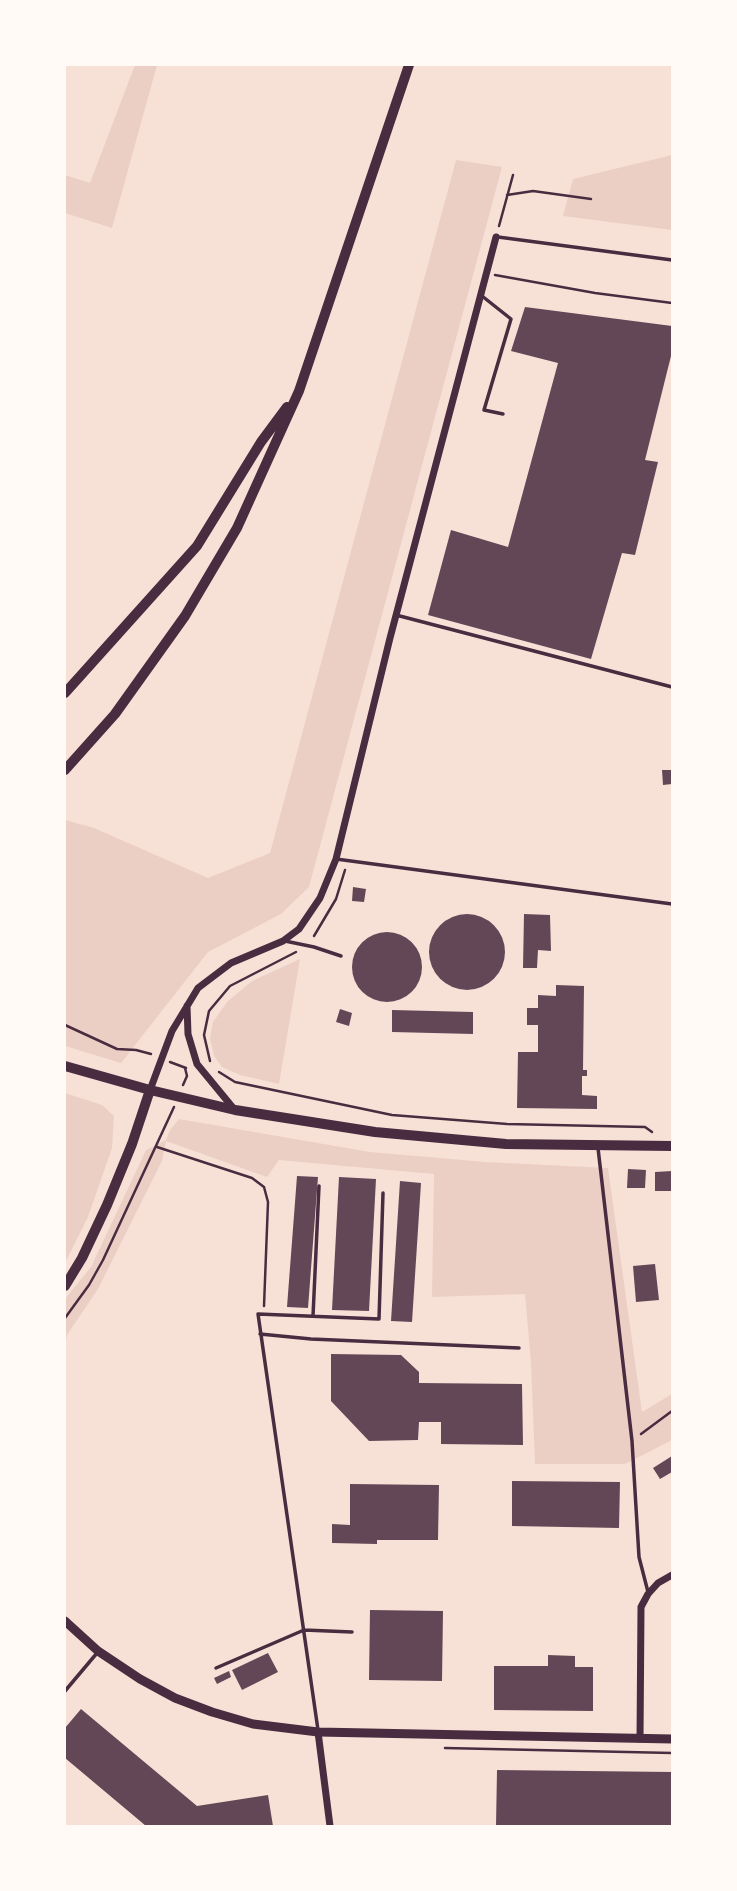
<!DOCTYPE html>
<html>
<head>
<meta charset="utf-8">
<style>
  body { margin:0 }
  #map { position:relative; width:737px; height:1891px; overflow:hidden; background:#f7e1d7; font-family:"Source Serif 4",serif }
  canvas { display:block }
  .frame { position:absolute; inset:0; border:66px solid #fffaf5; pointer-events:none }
</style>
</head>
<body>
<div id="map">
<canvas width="737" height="1891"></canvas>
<div class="frame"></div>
</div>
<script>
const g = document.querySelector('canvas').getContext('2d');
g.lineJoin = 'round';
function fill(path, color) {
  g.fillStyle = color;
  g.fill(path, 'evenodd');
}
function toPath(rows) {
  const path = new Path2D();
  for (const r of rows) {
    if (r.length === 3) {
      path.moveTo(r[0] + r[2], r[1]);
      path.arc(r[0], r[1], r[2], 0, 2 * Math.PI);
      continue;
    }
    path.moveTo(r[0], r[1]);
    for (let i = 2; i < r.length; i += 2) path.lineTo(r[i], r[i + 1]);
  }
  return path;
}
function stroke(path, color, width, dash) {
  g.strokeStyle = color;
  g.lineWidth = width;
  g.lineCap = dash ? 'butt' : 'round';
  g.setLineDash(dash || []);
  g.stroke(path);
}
const green = toPath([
  [135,65,157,65,112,228,65,213,65,175,90,183],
  [672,155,672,230,563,216,573,179],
  [456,160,502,167,309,887,281,914,208,952,121,1063,65,1046,65,820,94,828,208,878,270,853],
  [300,959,279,1084,240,1075,222,1067,214,1056,210,1038,213,1022,227,1002,252,981],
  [65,1093,102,1105,114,1116,112,1148,88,1217,65,1263],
  [179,1119,370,1152,486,1162,608,1168,642,1412,672,1394,672,1440,625,1464,535,1464,531,1363,525,1294,432,1297,434,1174,279,1160,267,1177,166,1141,162,1161,98,1289,67,1335,65,1346,65,1299,91,1267,146,1150,166,1140,170,1130]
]);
const building = toPath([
  [525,307,672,326,672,352,645,460,658,462,635,555,622,553,591,659,428,615,451,530,508,547,558,363,511,351],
  [662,770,672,770,672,784,663,785],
  [353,887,366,889,364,902,352,901],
  [467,952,38],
  [524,914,550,915,551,951,538,950,537,968,523,968],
  [387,967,35],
  [556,985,584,986,583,1070,587,1070,587,1076,582,1076,582,1095,597,1096,597,1109,517,1108,518,1052,538,1052,538,1025,527,1025,527,1008,538,1008,538,995,556,996],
  [340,1009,352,1013,349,1026,336,1022],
  [392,1010,473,1012,473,1034,392,1032],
  [628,1169,646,1170,645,1188,627,1188],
  [672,1171,672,1191,655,1191,655,1172],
  [297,1176,318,1177,308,1308,287,1307],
  [339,1177,376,1179,369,1311,332,1310],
  [400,1181,421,1183,412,1322,391,1321],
  [655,1264,659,1300,636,1302,633,1266],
  [331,1354,401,1355,419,1372,419,1383,522,1384,523,1445,441,1444,441,1422,419,1422,418,1440,369,1441,331,1401],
  [672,1456,672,1472,660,1479,653,1468],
  [512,1481,620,1482,619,1528,512,1526],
  [350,1484,439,1485,438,1540,377,1540,377,1544,332,1543,332,1524,350,1525],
  [370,1610,443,1611,442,1681,369,1680],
  [268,1653,278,1672,242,1690,232,1670],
  [548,1655,575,1656,575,1667,593,1667,593,1711,494,1710,494,1666,548,1666],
  [229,1671,231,1677,217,1684,214,1678],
  [81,1709,197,1806,268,1795,273,1826,146,1826,65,1758,65,1728],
  [497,1770,672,1772,672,1826,496,1826]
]);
const path = toPath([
  [507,195,533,191,591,199],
  [499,226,513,175],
  [495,275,595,293,672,303],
  [314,936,336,899,345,870],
  [65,1025,117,1049,136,1050,151,1054],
  [210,1061,204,1035,209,1011,230,986,296,952],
  [170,1062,186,1068],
  [219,1072,235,1082,392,1115,507,1124,645,1127,652,1132],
  [183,1085,187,1076,185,1068],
  [157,1147,252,1178,264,1187,268,1202,264,1306],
  [65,1318,89,1285,103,1260,174,1107],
  [641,1434,672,1411],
  [445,1748,672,1753]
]);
const service = toPath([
  [498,237,672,260],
  [482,296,511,319,484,410,503,414],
  [396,615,672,687],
  [336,859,672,904],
  [285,941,314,947,341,956],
  [598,1148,632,1441,639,1557,648,1592],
  [313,1316,319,1186],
  [260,1334,311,1339,519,1348],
  [216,1668,304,1630,352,1632],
  [65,1691,97,1653],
  [318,1730,258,1314,379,1319,383,1193]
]);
const minor = toPath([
  [187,1006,188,1034,197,1064,234,1109],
  [150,1090,172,1031,198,988,231,963,283,941,299,929,320,898,336,859,390,638,496,237],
  [318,1732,330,1826],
  [640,1739,641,1607,648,1594,658,1583,672,1575]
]);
const tertiary = toPath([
  [65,1621,98,1651,140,1679,175,1698,212,1712,253,1724,318,1732,672,1739]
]);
const secondary = toPath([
  [150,1090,235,1110,375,1132,506,1144,672,1146]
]);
const primary = toPath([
  [65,693,197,546,261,442,287,407],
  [65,770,115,714,185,616,237,528,299,391,409,65],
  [65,1066,150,1090,132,1144,107,1205,82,1258,65,1286]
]);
fill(green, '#ebcfc5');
fill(building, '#644757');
stroke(path, '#4a2c40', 2.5);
stroke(service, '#4a2c40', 3.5);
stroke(minor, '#4a2c40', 7);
stroke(tertiary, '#4a2c40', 9);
stroke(secondary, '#4a2c40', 10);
stroke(primary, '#4a2c40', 10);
</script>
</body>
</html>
